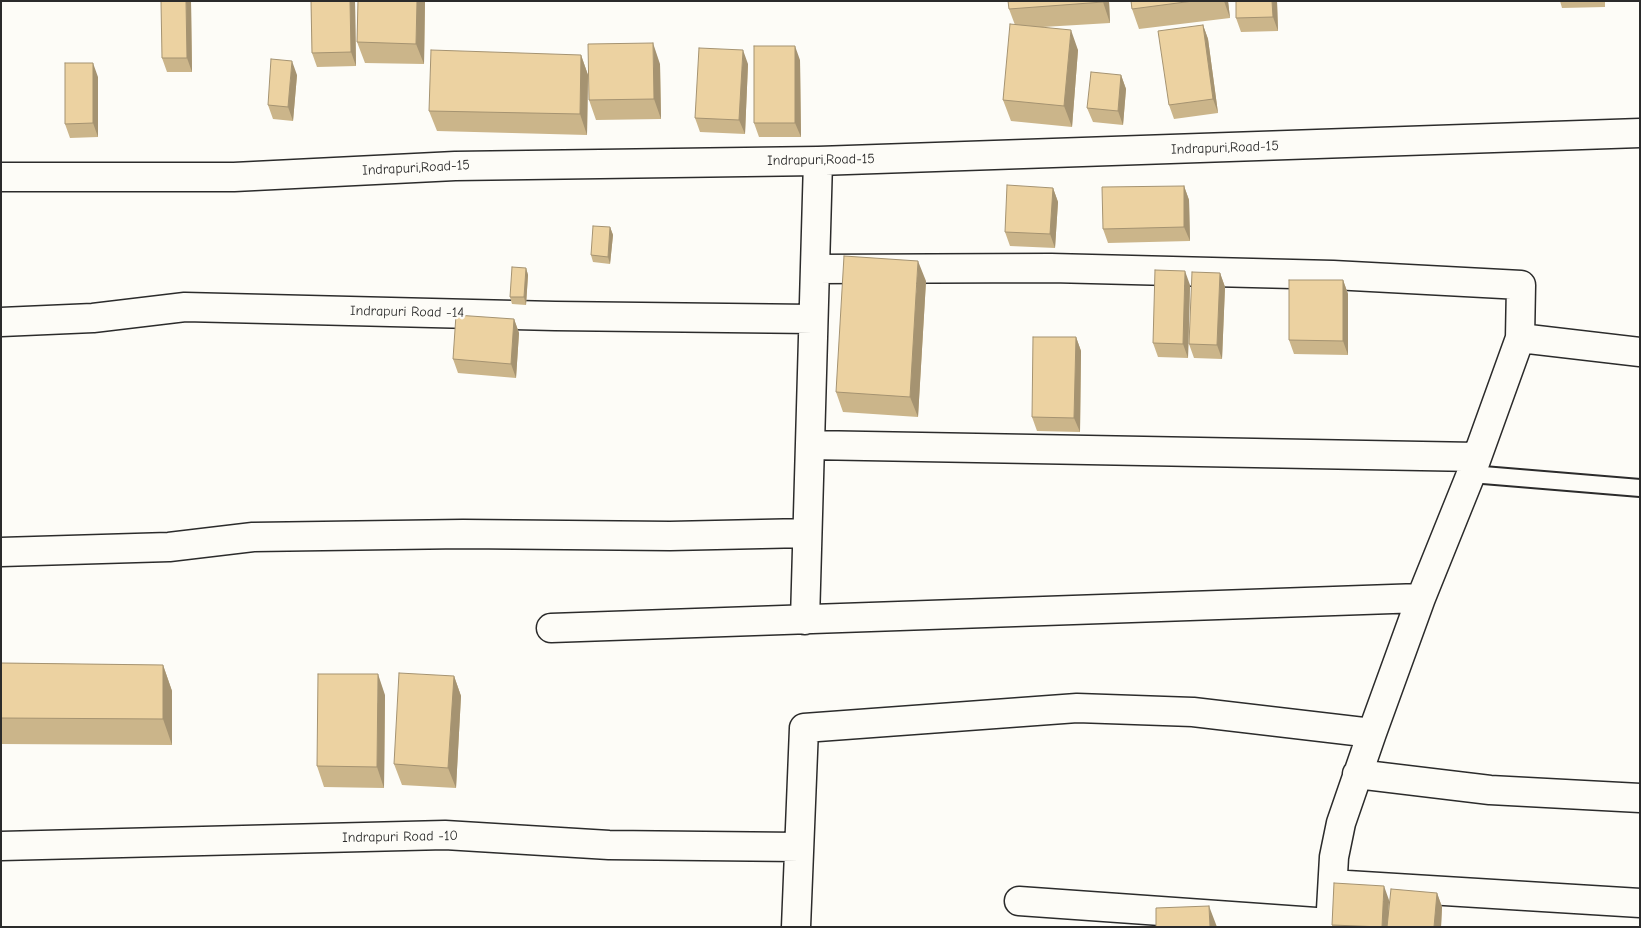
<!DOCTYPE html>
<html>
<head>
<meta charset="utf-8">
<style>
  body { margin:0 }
  #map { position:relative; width:1641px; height:928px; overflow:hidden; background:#fdfcf7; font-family:"Comic Neue",sans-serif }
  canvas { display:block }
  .frame { position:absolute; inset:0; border:2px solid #2b2b2b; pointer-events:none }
</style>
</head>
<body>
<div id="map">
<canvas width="1641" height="928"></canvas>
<div class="frame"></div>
</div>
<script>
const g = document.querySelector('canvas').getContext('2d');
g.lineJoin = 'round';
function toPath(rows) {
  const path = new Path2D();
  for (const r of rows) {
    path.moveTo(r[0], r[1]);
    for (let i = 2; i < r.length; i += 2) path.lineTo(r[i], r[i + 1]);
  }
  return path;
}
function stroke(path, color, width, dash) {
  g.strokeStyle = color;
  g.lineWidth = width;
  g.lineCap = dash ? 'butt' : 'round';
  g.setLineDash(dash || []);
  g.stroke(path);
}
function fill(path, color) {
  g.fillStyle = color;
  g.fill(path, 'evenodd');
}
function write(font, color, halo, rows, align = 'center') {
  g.font = font + ' "Comic Neue",sans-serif';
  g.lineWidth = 5;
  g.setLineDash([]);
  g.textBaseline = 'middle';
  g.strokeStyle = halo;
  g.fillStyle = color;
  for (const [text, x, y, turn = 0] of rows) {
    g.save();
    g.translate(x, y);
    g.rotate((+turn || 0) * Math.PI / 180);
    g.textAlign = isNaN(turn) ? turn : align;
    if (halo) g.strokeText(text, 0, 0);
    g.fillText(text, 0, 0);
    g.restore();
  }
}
const lane = toPath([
  [1471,474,1640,488]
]);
const street = toPath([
  [1,177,234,177,455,166,818,161,1640,133],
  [815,269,1051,268,1333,275,1521,285,1520,338,1471,474,1421,598,1372,733,1341,823,1334,857,1330,927],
  [1,322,93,318,185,307,555,316,813,319],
  [1520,338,1640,352],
  [810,445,1477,457],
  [1,552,169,547,253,537,463,534,670,536,807,533],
  [805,620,818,161],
  [551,628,1421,598],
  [1357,774,1490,790,1640,798],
  [1,846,445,835,609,845,799,847],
  [1347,885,1640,903],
  [1019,901,1330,923],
  [796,927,804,728,1077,708,1193,712,1372,733]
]);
const wall = toPath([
  [191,1,192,72,167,72,162,58],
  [311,1,355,1,356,66,317,67,312,53],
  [358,1,425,1,424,64,365,63,357,42],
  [1008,1,1109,1,1110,23,1043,27,1078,50,1072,127,1011,121,1003,100,1015,25,1009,9],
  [1131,1,1228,1,1230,18,1139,29,1132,9],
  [1277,1,1278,31,1241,32,1236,18],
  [1560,1,1605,1,1605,7,1562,8],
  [1203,25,1208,39,1218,113,1174,119,1169,105],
  [581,55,588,75,587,135,437,131,429,111],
  [800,60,801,137,759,137,754,123],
  [660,64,661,119,596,120,589,100],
  [748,64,745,134,700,132,695,118],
  [297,75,293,121,273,119,268,105],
  [1121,75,1126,89,1123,125,1093,122,1087,108],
  [98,77,98,137,70,138,65,124],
  [1184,186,1189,200,1190,241,1108,243,1103,229],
  [1053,188,1058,202,1055,248,1010,246,1005,232],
  [610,227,613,235,610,264,593,262,591,255],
  [526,268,528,275,526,305,512,304,510,297],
  [1220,273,1225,287,1222,359,1194,358,1189,344],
  [1343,280,1348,294,1348,355,1294,354,1289,340],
  [926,281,918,417,843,412,836,392],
  [1190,285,1188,358,1158,357,1153,343],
  [514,319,519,333,516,378,458,373,453,359],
  [1076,337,1081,351,1080,432,1037,431,1032,417],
  [1,663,163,665,172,691,172,745,1,744],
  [454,676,461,696,456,788,402,785,394,764],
  [385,695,384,788,324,787,317,766],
  [1437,893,1442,907,1441,927,1332,927,1332,925,1389,900,1388,910]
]);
const shadedWall = toPath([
  [186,1,191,1,192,72,187,58],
  [350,1,355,1,356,66,351,52],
  [417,1,425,1,424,64,416,44],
  [1103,1,1109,1,1110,23,1103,2],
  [1224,1,1228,1,1230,18],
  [1272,1,1277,1,1278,31,1273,17],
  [1203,25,1208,39,1218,113,1213,99],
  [1071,30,1078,50,1072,127,1064,106],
  [653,43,660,64,661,119,654,99],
  [795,46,800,60,801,137,795,123],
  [743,50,748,64,745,134,739,120],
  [581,55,588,75,587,135,580,114],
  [292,61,297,75,293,121,288,107],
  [93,63,98,77,98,137,93,123],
  [1121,75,1126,89,1123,125,1118,111],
  [1184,186,1189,200,1190,241,1184,227],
  [1053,188,1058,202,1055,248,1050,234],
  [610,227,613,235,610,264,608,257],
  [918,261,926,281,918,417,910,397],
  [526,268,528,275,526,305,524,297],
  [1185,271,1190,285,1188,358,1183,344],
  [1220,273,1225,287,1222,359,1217,345],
  [1343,280,1348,294,1348,355,1343,341],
  [514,319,519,333,516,378,511,364],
  [1076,337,1081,351,1080,432,1074,418],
  [163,665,172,691,172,745,163,719],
  [378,674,385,695,384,788,377,767],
  [454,676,461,696,456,788,448,768],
  [1384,886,1389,900,1388,927,1382,927],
  [1437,893,1442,907,1441,927,1434,927],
  [1209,906,1217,927,1210,927]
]);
const building = toPath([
  [161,1,186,1,187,58,162,58,161,1],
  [311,1,350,1,351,52,312,53,311,1],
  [358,1,417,1,416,44,357,42,358,1],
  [1008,1,1103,1,1103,2,1009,9,1008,1],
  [1131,1,1193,1,1132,9,1131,1],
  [1236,1,1272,1,1273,17,1236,18,1236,1],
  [1010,24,1071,30,1064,106,1003,100,1010,24],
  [1203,25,1213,99,1169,105,1158,31,1203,25],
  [653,43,654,99,589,100,588,44,653,43],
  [754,46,795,46,795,123,754,123,754,46],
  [699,48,743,50,739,120,695,118,699,48],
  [431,50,581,55,580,114,429,111,431,50],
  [271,59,292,61,288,107,268,105,271,59],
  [65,63,93,63,93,123,65,124,65,63],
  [1091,72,1121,75,1118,111,1087,108,1091,72],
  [1007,185,1053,188,1050,234,1005,232,1007,185],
  [1184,186,1184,227,1103,229,1102,187,1184,186],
  [593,226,610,227,608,257,591,255,593,226],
  [844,256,918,261,910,397,836,392,844,256],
  [512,267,526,268,524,297,510,297,512,267],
  [1155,270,1185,271,1183,344,1153,343,1155,270],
  [1192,272,1220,273,1217,345,1189,344,1192,272],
  [1289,280,1343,280,1343,341,1289,340,1289,280],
  [456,315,514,319,511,364,453,359,456,315],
  [1033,337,1076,337,1074,418,1032,417,1033,337],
  [1,663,163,665,163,719,1,718,1,663],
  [399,673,454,676,448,768,394,764,399,673],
  [318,674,378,674,377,767,317,766,318,674],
  [1334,883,1384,886,1382,927,1332,925,1334,883],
  [1391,889,1437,893,1434,927,1387,927,1391,889],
  [1209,906,1210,927,1156,927,1156,908,1209,906]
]);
const streetNames = [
  ["Indrapuri,Road-15",1225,148,-2],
  ["Indrapuri,Road-15",821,160,-1],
  ["Indrapuri,Road-15",416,168,-3],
  ["Indrapuri Road -14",407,312,1],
  ["Indrapuri Road -10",400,837,-1]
];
stroke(lane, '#2b2b2b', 20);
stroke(street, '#2b2b2b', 31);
stroke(lane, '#fdfcf7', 16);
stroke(street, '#fdfcf7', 28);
fill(wall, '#cbb58a');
fill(shadedWall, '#a59371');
fill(building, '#ecd2a1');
stroke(building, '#a59371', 1);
write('14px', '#2b2b2b', '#fdfcf7', streetNames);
</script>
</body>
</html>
